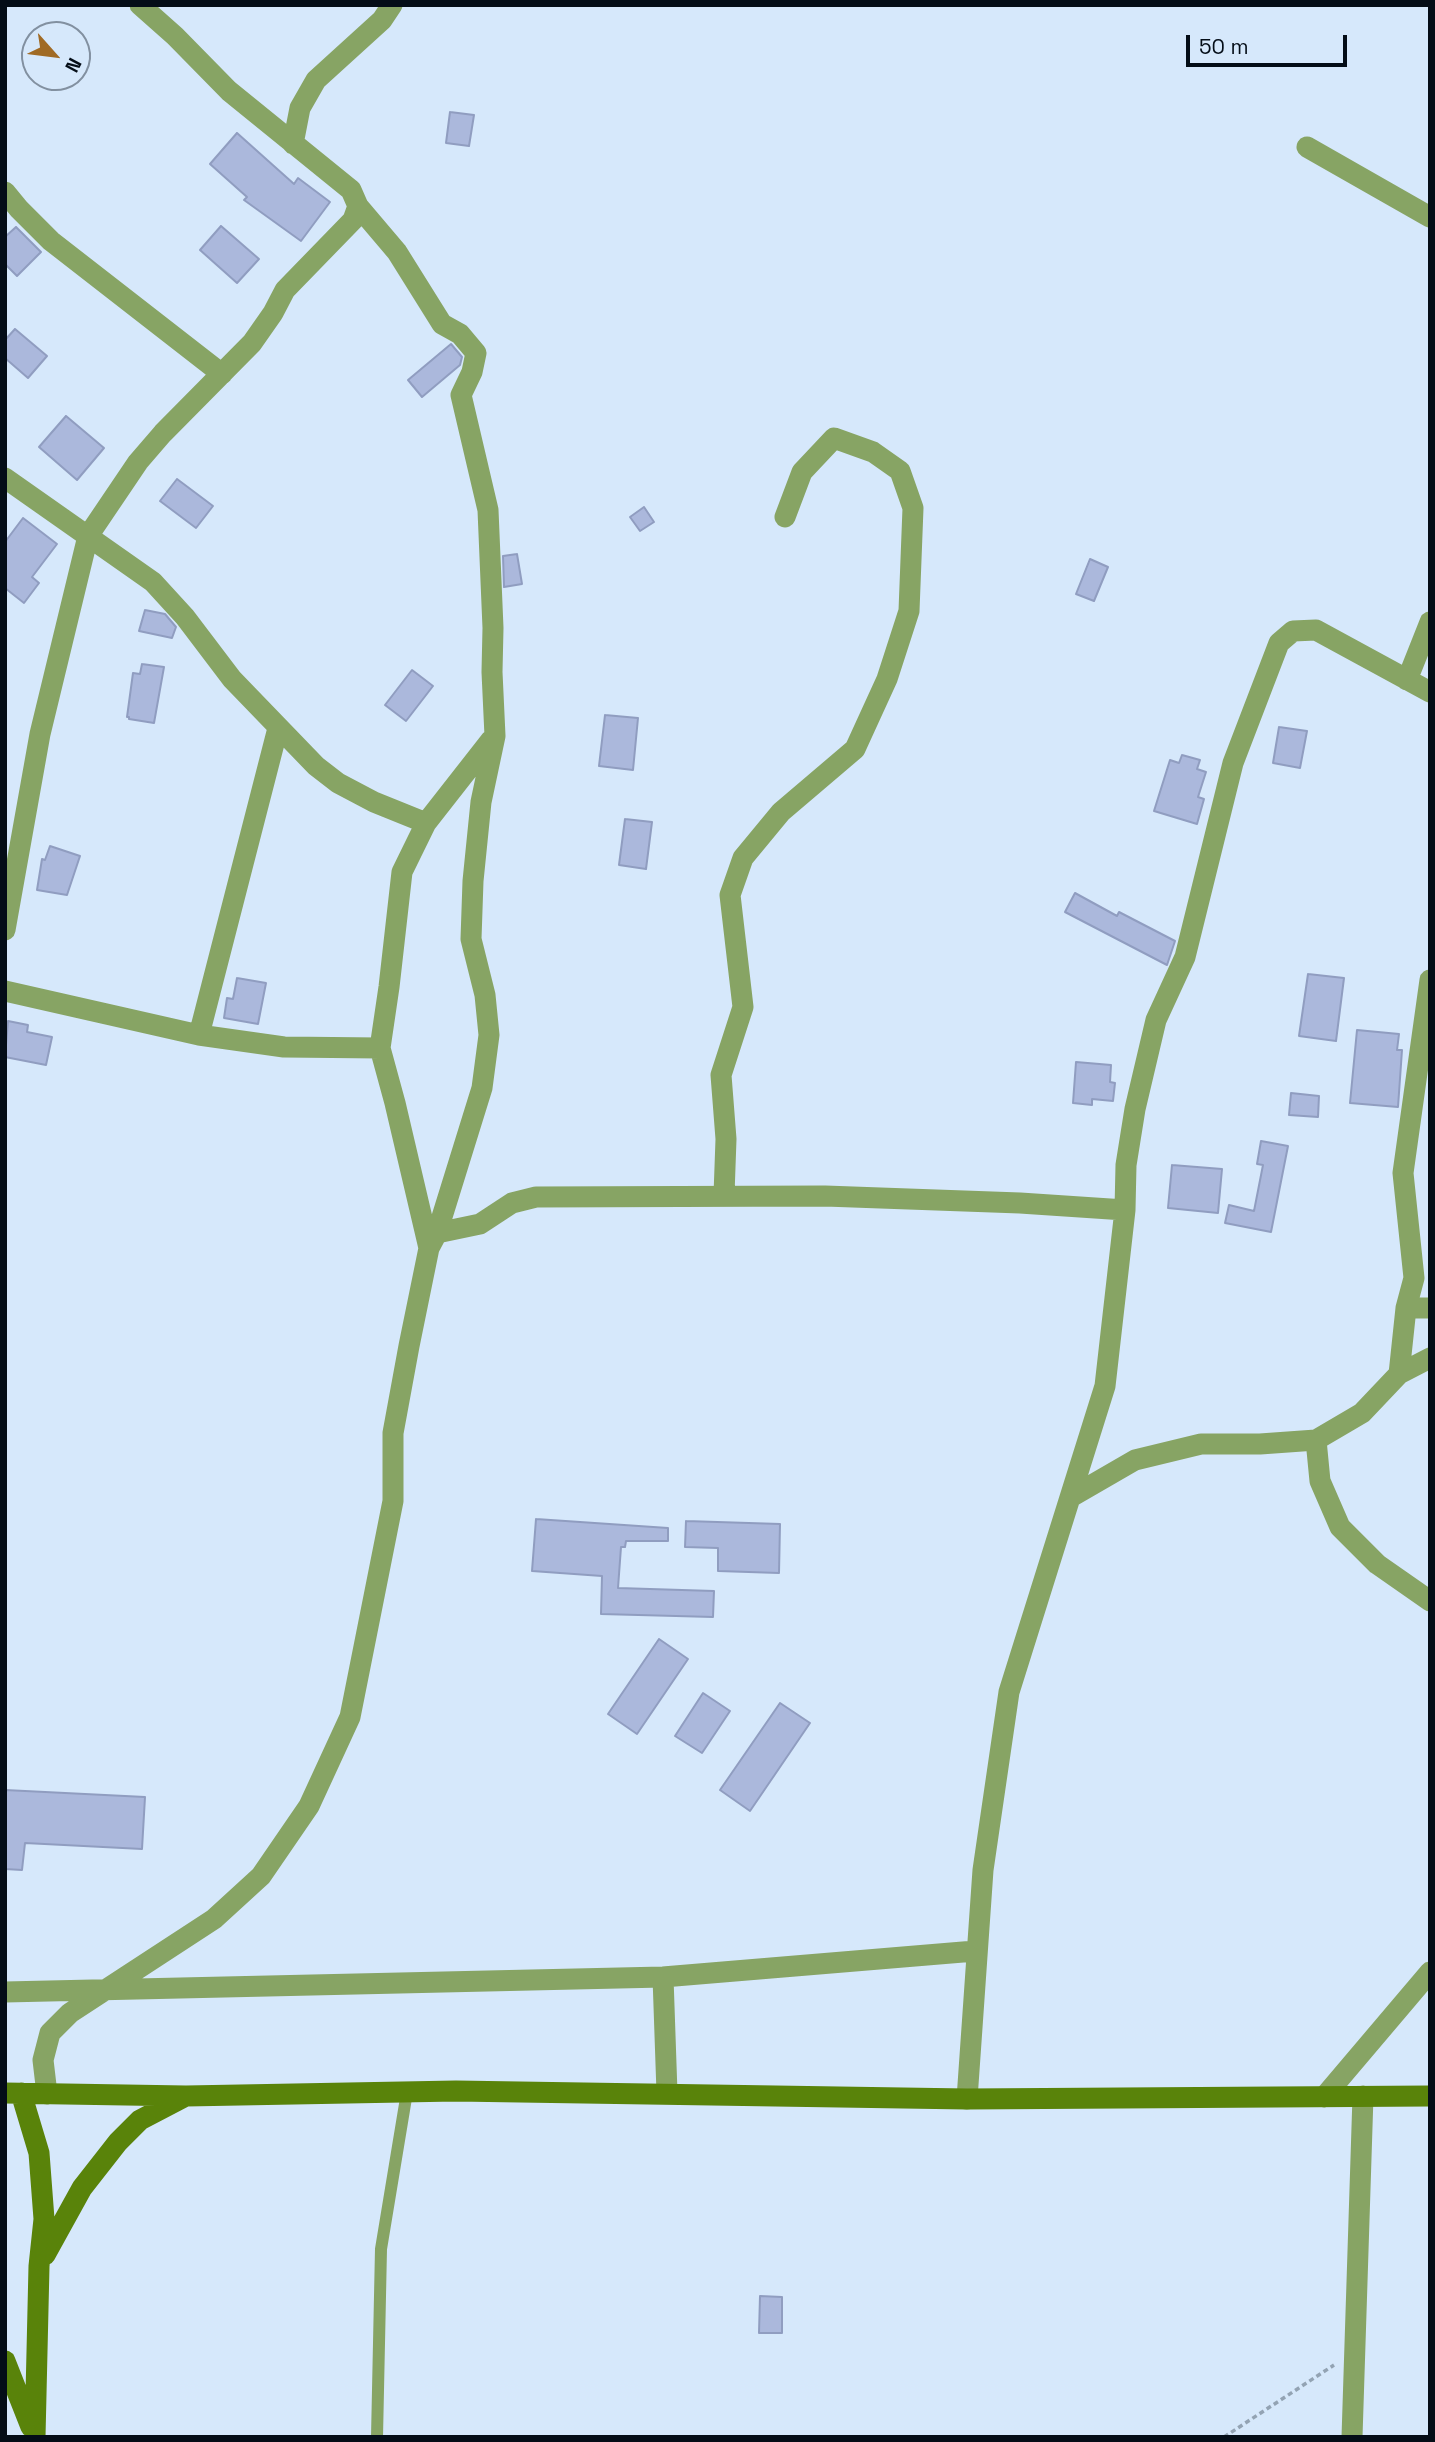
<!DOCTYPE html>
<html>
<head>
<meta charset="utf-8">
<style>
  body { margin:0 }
  #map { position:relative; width:1435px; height:2442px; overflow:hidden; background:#d6e8fb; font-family:"Space Grotesk",sans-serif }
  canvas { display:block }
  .frame { position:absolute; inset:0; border:7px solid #040d17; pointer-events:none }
  .north { position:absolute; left:21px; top:21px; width:70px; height:70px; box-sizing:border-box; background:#d6e8fb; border:2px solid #8290a0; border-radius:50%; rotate:118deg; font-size:19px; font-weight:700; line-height:28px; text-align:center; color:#040d17 }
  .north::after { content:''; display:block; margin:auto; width:24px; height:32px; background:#a06a24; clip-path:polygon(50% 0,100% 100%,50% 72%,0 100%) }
  .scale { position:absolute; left:1186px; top:35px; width:161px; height:32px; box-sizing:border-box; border:4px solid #040d17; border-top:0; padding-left:9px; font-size:21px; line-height:24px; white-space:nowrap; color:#040d17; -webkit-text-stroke:5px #d6e8fb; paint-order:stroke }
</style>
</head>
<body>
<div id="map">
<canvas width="1435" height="2442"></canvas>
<div class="frame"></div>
<div class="north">N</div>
<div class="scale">50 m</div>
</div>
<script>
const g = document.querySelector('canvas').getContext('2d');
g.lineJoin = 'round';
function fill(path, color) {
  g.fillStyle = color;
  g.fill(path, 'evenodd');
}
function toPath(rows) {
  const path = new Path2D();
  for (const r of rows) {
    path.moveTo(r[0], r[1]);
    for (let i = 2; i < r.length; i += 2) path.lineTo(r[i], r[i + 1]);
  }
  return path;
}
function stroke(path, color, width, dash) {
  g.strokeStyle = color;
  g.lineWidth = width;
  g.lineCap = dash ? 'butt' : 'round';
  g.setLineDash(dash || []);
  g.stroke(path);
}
const building = toPath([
  [450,112,474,115,469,146,446,143,450,112],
  [237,133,294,184,298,178,330,202,301,241,244,200,247,197,210,164,237,133],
  [221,226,259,259,237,283,200,250,221,226],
  [16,227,41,252,17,276,5,264,5,237,16,227],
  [15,329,47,356,28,378,5,358,5,340,15,329],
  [451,344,462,357,460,365,422,397,408,380,451,344],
  [66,416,104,448,77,480,39,447,66,416],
  [177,479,213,506,196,528,160,501,177,479],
  [644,507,654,522,640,531,630,517,644,507],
  [23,518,57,544,32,577,39,583,24,603,5,588,5,542,23,518],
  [517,554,522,584,504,587,503,556,517,554],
  [1090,559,1108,567,1094,601,1076,594,1090,559],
  [145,610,165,614,176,627,172,638,139,631,145,610],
  [142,664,164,667,154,723,129,719,129,717,127,717,133,673,140,674,142,664],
  [412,670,433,686,406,721,385,705,412,670],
  [605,715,638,718,633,770,599,766,605,715],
  [1279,727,1307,731,1300,768,1273,763,1279,727],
  [1182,755,1200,760,1197,769,1206,772,1198,797,1204,799,1197,824,1154,811,1170,760,1179,763,1182,755],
  [625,819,652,822,646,869,619,865,625,819],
  [50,846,80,856,67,895,37,890,42,859,45,860,50,846],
  [1075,893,1117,916,1119,912,1175,941,1167,965,1065,912,1075,893],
  [1308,974,1344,978,1336,1041,1299,1036,1308,974],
  [237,978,266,983,258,1024,224,1018,227,998,233,999,237,978],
  [8,1021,28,1025,27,1032,52,1037,46,1065,5,1057,8,1021],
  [1357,1030,1399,1034,1397,1050,1402,1050,1398,1107,1350,1103,1357,1030],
  [1076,1062,1111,1065,1110,1082,1115,1083,1113,1101,1092,1099,1092,1105,1073,1103,1076,1062],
  [1291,1093,1319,1096,1318,1117,1289,1115,1291,1093],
  [1261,1141,1288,1146,1271,1232,1225,1223,1229,1205,1254,1211,1263,1165,1257,1164,1261,1141],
  [1172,1165,1222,1169,1218,1213,1168,1208,1172,1165],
  [536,1519,668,1528,668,1541,626,1541,625,1547,621,1547,618,1588,714,1591,713,1617,601,1614,602,1576,532,1571,536,1519],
  [686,1521,780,1524,779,1573,718,1571,718,1548,685,1547,686,1521],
  [659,1639,688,1659,637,1734,608,1714,659,1639],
  [703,1693,730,1711,702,1753,675,1736,703,1693],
  [780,1703,810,1723,750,1811,720,1790,780,1703],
  [5,1790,145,1797,142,1849,25,1843,22,1870,5,1869,5,1790],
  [760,2296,782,2297,782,2333,759,2333,760,2296]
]);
const path = toPath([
  [1224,2437,1334,2365]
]);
const lane = toPath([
  [377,2437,381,2249,407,2092]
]);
const street = toPath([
  [293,144,300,108,316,80,382,20,392,5],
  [1307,147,1430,217],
  [5,192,19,209,51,241,222,374],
  [5,478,153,582,185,617,232,679,316,766,338,783,374,802,426,823],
  [1407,680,1430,622],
  [5,930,40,734,88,536,138,462,163,433,252,343,273,313,285,290,353,220,358,206,351,190,229,91,175,36,140,5],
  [5,991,199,1035,284,1047,380,1048],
  [199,1035,278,728],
  [724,1195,726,1139,721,1075,743,1007,730,895,743,858,781,812,855,749,887,679,909,611,913,508,900,471,873,452,834,438,802,472,785,517],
  [437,1233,480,1224,512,1203,536,1197,825,1196,1020,1203,1125,1210],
  [429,1248,395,1103,380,1048,389,987,402,872,426,823,491,740],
  [1406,1308,1430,1308],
  [1399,1374,1406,1308,1414,1278,1403,1173,1430,980],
  [1316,1440,1320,1481,1340,1527,1377,1564,1430,1601],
  [1071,1497,1135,1460,1201,1444,1260,1444,1316,1440,1362,1413,1399,1374,1430,1358],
  [663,1977,667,2093],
  [5,1992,663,1977,975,1951],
  [47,2094,43,2060,50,2033,70,2013,214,1919,261,1876,309,1806,350,1717,393,1501,393,1433,409,1346,429,1248,437,1233,482,1088,489,1035,485,995,471,939,473,881,481,802,495,736,492,672,493,628,488,510,461,395,472,372,476,353,460,334,442,324,397,252,358,206],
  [1324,2097,1430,1972],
  [967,2099,983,1870,1009,1692,1105,1386,1125,1210,1126,1165,1135,1109,1156,1020,1185,957,1233,763,1279,643,1293,631,1316,630,1430,692],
  [1352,2437,1363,2096]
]);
const secondary = toPath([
  [5,2093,186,2096,456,2091,967,2099,1430,2096],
  [21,2093,39,2153,44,2219,39,2266,35,2437],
  [45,2255,82,2188,118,2142,140,2120,184,2097],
  [5,2361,31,2427]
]);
fill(building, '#abb8dc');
stroke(building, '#909dc0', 2);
stroke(path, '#93a3b3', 3.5, [5, 3.5]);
stroke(lane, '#87a464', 12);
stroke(street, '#87a464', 21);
stroke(secondary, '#59830a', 21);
</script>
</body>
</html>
